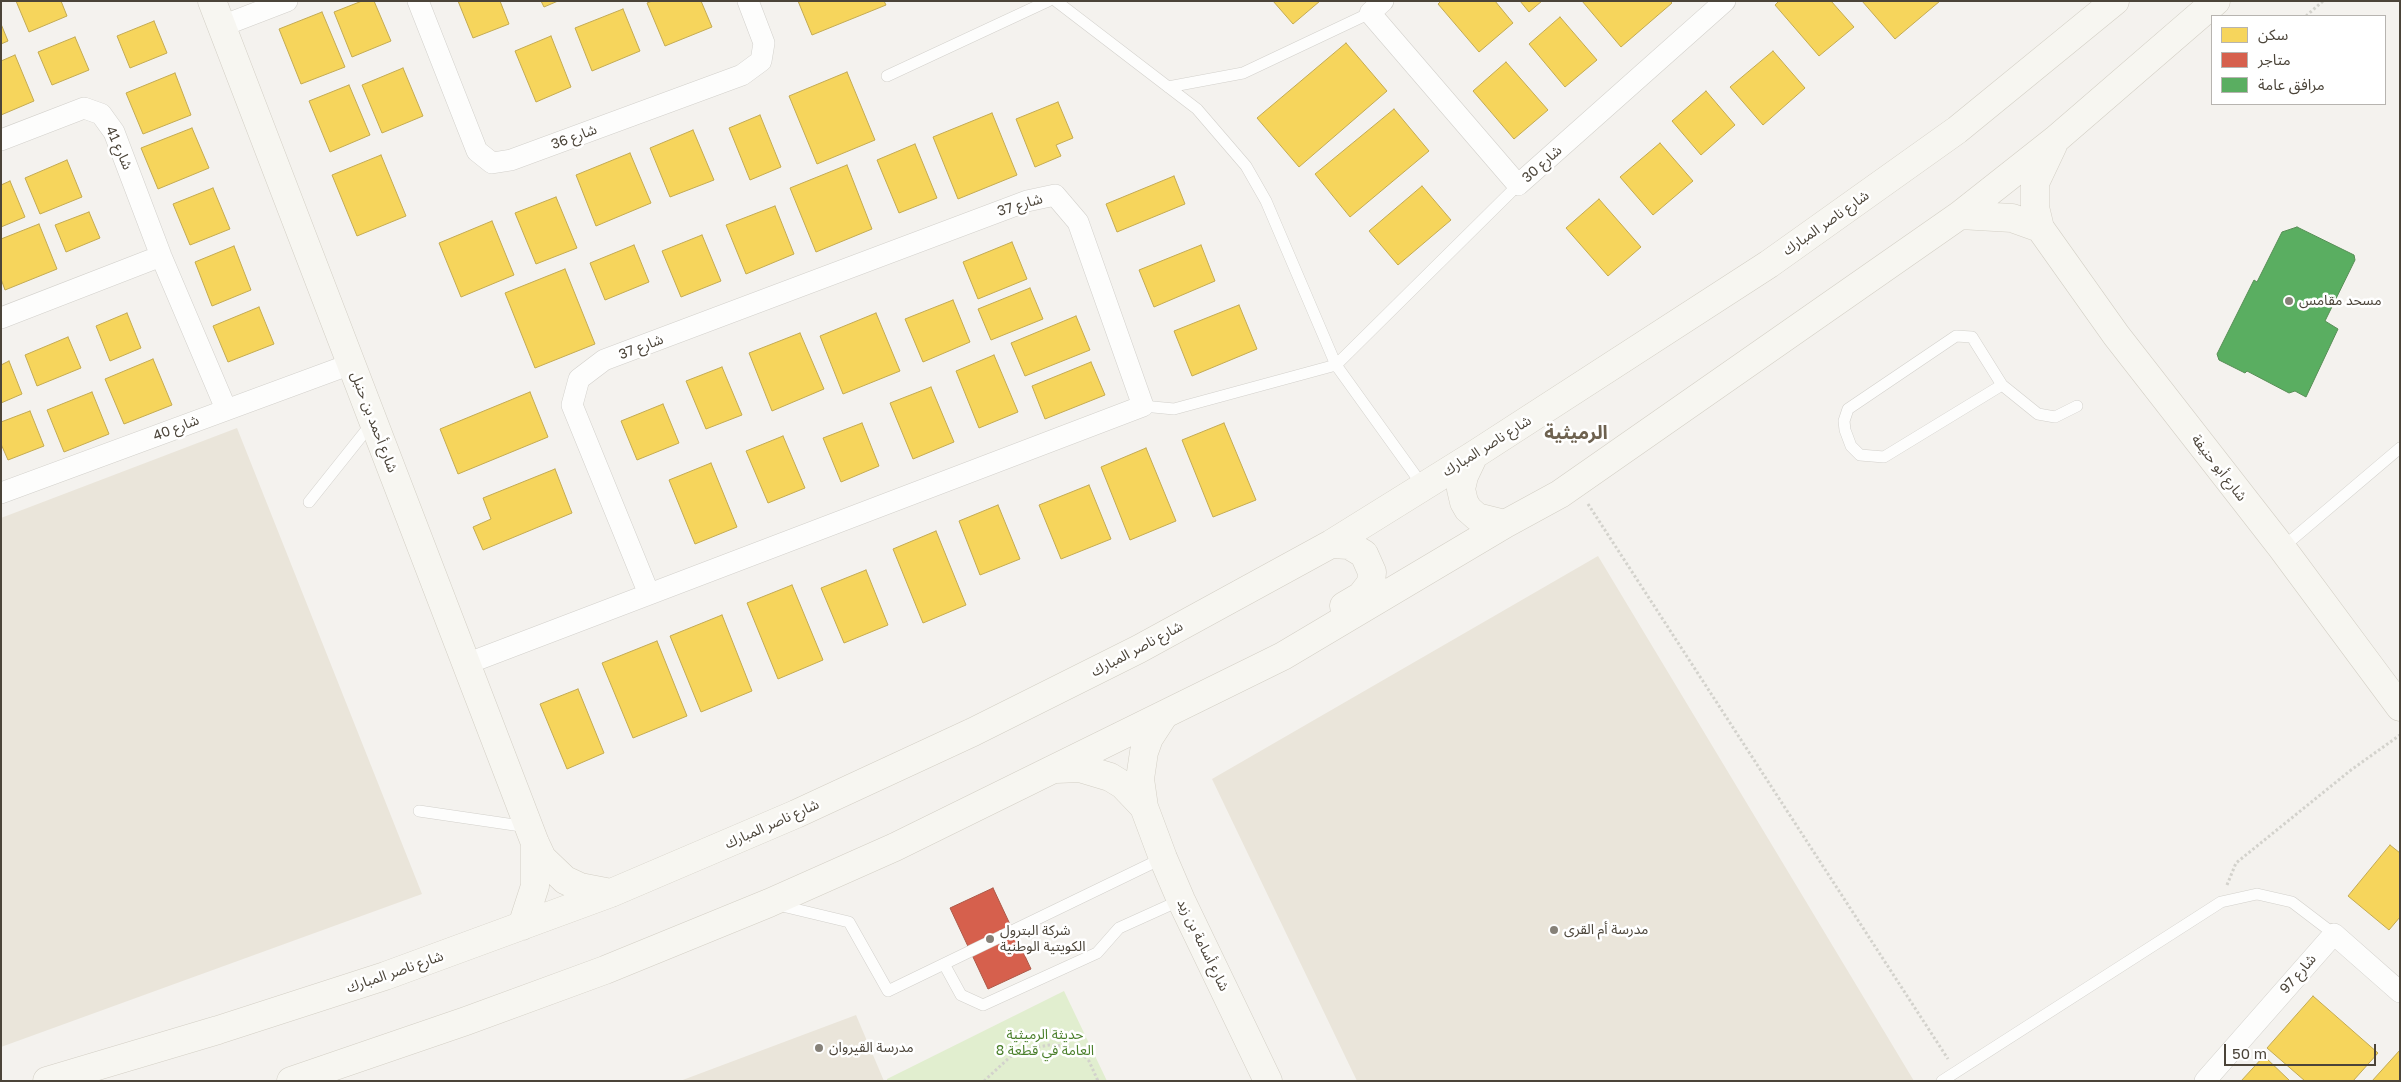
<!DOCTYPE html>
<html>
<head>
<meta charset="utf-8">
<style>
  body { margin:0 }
  #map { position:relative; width:2401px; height:1082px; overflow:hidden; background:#f4f2ee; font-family:"Golos Text","Noto Sans Arabic",sans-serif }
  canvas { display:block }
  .frame { position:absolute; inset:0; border:2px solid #4b4439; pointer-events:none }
  .legend { position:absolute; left:2211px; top:15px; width:175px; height:90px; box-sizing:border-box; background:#fff; border:1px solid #b7b4b0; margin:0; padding:6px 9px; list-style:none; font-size:15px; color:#4b4439 }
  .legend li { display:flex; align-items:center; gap:10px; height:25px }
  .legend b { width:25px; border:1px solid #b7b4b0 }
  .scale { position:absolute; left:2224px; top:1044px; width:152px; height:22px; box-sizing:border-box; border:2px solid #4b4439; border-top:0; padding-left:6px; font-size:15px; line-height:18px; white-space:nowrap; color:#4b4439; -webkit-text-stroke:4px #fff; paint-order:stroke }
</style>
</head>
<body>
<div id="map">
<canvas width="2401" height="1082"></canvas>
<div class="frame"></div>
<ul class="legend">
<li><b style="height:14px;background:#f6d55c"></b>سكن</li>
<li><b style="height:14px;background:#d6604d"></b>متاجر</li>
<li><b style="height:14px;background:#5aae61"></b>مرافق عامة</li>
</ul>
<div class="scale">50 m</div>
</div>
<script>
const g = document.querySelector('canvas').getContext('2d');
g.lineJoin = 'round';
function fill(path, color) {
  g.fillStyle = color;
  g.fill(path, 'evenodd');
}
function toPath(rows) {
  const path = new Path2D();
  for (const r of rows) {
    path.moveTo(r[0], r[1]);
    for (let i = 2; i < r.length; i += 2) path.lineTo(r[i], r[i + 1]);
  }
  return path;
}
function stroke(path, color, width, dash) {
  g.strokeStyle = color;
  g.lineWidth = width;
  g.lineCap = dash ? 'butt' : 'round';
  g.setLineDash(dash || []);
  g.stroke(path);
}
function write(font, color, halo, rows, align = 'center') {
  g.font = font + ' "Golos Text","Noto Sans Arabic",sans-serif';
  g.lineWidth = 5;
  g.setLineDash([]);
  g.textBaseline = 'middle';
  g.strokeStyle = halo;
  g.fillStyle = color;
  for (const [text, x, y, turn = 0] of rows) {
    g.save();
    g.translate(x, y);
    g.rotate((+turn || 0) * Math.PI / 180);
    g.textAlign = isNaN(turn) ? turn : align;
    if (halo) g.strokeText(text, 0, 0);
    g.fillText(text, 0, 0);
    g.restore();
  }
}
const education = toPath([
  [237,428,422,894,1,1047,1,518],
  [1598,556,1914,1081,1357,1081,1212,779],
  [856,1015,884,1081,680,1081]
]);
const green = toPath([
  [1064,991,1107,1081,887,1081,887,1079]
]);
const homes = toPath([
  [16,1,61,1,67,16,29,32,16,1],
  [362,1,374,1,391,41,352,57,334,12,362,1],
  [458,1,500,1,509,24,473,38,458,1],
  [541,1,558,1,544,7,541,1],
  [652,1,701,1,712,27,665,46,647,3,652,1],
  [798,1,884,1,886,5,812,35,798,1],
  [1273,1,1320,1,1293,24,1273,1],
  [1441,1,1495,1,1513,23,1479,52,1438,4,1441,1],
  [1520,1,1542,1,1529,12,1520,1],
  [1582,1,1670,1,1672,3,1621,47,1582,1],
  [1779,1,1831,1,1854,27,1819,56,1775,5,1779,1],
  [1862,1,1940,1,1895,39,1862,1],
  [623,9,640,51,592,71,575,28,623,9],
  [322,12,345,67,301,84,279,29,322,12],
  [1560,17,1597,60,1565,87,1529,44,1560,17],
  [154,21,167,53,130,68,117,36,154,21],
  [1,24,8,41,1,44,1,24],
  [551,36,571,87,536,102,515,51,551,36],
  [75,37,89,70,52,85,38,52,75,37],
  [1346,43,1387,91,1299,167,1257,118,1346,43],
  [1773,51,1805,88,1763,125,1730,87,1773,51],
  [15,55,34,101,1,115,1,61,15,55],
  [1506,62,1548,110,1514,139,1473,91,1506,62],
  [403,68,423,116,382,133,362,85,403,68],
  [847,72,875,140,817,164,789,96,847,72],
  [175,73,191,115,143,134,126,93,175,73],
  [349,85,370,135,330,152,309,101,349,85],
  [1706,91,1735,125,1701,155,1672,121,1706,91],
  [1058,102,1073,138,1056,145,1061,156,1035,167,1016,119,1058,102],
  [1394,109,1429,151,1350,217,1315,174,1394,109],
  [992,113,1017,175,958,199,933,137,992,113],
  [760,115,781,167,750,180,729,128,760,115],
  [192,128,209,168,158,189,141,148,192,128],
  [693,130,714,180,670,197,650,148,693,130],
  [1660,143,1693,181,1653,215,1620,177,1660,143],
  [915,144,937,198,899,213,877,160,915,144],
  [630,153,651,203,596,226,576,175,630,153],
  [381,155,406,216,357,236,332,175,381,155],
  [67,160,82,197,40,214,25,178,67,160],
  [847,165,872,229,816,252,790,188,847,165],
  [1174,176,1185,204,1117,232,1106,204,1174,176],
  [10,181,25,217,1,227,1,185,10,181],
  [1422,186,1451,220,1398,265,1369,231,1422,186],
  [213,188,230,229,190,245,173,204,213,188],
  [556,197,577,248,536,264,515,213,556,197],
  [1599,199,1641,247,1608,276,1566,228,1599,199],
  [775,206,794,254,746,274,726,225,775,206],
  [89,212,100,238,66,252,55,225,89,212],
  [492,221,514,275,461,297,439,243,492,221],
  [39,224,57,269,5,290,1,279,1,239,39,224],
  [702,235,721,281,681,297,662,251,702,235],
  [1012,242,1027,279,978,299,963,262,1012,242],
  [634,245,649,282,605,300,590,263,634,245],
  [1201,245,1215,281,1154,307,1139,270,1201,245],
  [234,246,251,290,212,306,195,262,234,246],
  [565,269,595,344,535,368,505,293,565,269],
  [1030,288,1043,319,991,340,978,309,1030,288],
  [953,300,970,342,923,362,905,319,953,300],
  [1239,305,1257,349,1192,376,1174,331,1239,305],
  [259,307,274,344,228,362,213,326,259,307],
  [127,313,141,348,110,361,96,326,127,313],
  [876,313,900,371,843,394,820,336,876,313],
  [1076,316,1090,350,1025,376,1011,343,1076,316],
  [800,333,824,389,772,411,749,353,800,333],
  [68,337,81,368,37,386,25,355,68,337],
  [994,355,1018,412,979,428,956,371,994,355],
  [153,359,172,405,124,424,105,379,153,359],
  [9,361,22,394,1,403,1,365,9,361],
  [1091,362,1105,395,1045,419,1032,386,1091,362],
  [722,367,742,415,706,429,686,381,722,367],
  [931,387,954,442,913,459,890,403,931,387],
  [92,392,109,434,64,452,47,410,92,392],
  [530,392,548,437,458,474,440,429,530,392],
  [663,404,679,443,637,460,621,421,663,404],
  [30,411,44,446,8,460,1,444,1,422,30,411],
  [862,423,879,466,841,482,823,438,862,423],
  [1224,423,1256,500,1213,517,1182,440,1224,423],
  [783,436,805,488,768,503,746,451,783,436],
  [1146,448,1176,521,1130,540,1101,467,1146,448],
  [711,463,737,527,695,544,669,480,711,463],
  [555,469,572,513,483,550,473,527,491,519,483,498,555,469],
  [1089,485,1111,539,1061,559,1039,505,1089,485],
  [998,505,1020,559,980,575,959,521,998,505],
  [936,531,966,605,923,623,893,549,936,531],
  [866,570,888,625,844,643,821,588,866,570],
  [792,585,823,660,778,679,747,603,792,585],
  [722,615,752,691,701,712,670,636,722,615],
  [657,641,687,716,633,738,602,663,657,641],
  [578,689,604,753,567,769,540,704,578,689],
  [2390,845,2400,853,2400,917,2389,930,2348,896,2390,845],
  [2313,996,2378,1053,2353,1081,2305,1081,2267,1048,2313,996],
  [2400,1050,2400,1081,2372,1081,2400,1050],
  [2264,1056,2290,1081,2241,1081,2264,1056]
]);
const shops = toPath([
  [993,888,1031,969,988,989,950,908,993,888]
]);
const public = toPath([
  [2297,227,2354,255,2355,260,2325,321,2338,329,2306,397,2295,391,2289,393,2247,371,2245,373,2219,360,2217,354,2254,280,2257,282,2282,232,2297,227]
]);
const path = toPath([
  [2306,16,2323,1],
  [1588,504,1948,1059],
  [2227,885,2236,863,2351,770,2400,735],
  [984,1081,1010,1057,1028,1049,1049,1045,1065,1046,1080,1052,1089,1061,1098,1081]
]);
const lane = toPath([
  [1056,1,1197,109,1246,166,1266,201,1336,365,1423,486],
  [887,76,1048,1],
  [1168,87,1243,73,1370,13],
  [2002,385,1884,457,1860,455,1851,446,1845,430,1844,421,1848,409,1956,336,1972,337,2002,385,2038,414,2055,417,2077,406],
  [1143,406,1174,409,1336,365,1518,185],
  [309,502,372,423],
  [2282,548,2400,448],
  [419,811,528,827],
  [778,905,849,922,888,991,1163,858],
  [944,964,961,995,983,1005,1097,953,1119,928,1181,900],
  [1942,1081,2221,902,2257,894,2292,902,2334,934]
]);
const street = toPath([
  [418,1,477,151,492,163,511,160,742,75,761,61,764,43,748,1],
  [1383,1,1370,13,1518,185,1725,1],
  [222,26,287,1],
  [1,140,84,108,101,114,114,132,161,256,226,409],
  [1,318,161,256],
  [1,493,351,364],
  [466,664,1143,406,1078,222,1055,195,1027,201,604,360,579,379,572,405,649,594],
  [2205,1081,2334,934,2400,992]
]);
const secondary = toPath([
  [212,1,535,843,542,858,565,880,580,887,611,893],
  [2053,145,2035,183,2035,207,2040,228,2116,335,2282,548,2400,707],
  [1960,215,2012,218,2040,228],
  [1474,455,1464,476,1461,489,1464,502,1468,509,1477,517,1505,524],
  [1331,544,1349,545,1364,554,1372,572,1371,583,1361,596,1344,606],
  [1164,715,1149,738,1144,752,1140,779,1144,807,1163,858,1181,900,1268,1081],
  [1056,769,1080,768,1110,777,1123,785,1144,807],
  [522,926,535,886,535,843],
  [47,1081,218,1030,385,976,611,893,796,814,973,732,1139,649,1331,544,1474,455,1769,264,1957,130,2115,1],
  [291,1081,466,1021,605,970,769,903,895,847,1283,656,1505,524,1560,494,1960,215,2055,140,2216,1]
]);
const markers = [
  [2289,301,5,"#868178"],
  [1554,930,5,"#868178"],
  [990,939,5,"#868178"],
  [819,1048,5,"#868178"]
];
const streetNames = [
  ["شارع 36",574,137,-20],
  ["شارع 41",119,148,66],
  ["شارع 30",1542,164,-42],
  ["شارع 37",1020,205,-17],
  ["شارع ناصر المبارك",1826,223,-35],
  ["شارع 37",641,347,-21],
  ["شارع أحمد بن حنبل",374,422,69],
  ["شارع 40",176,428,-21],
  ["شارع ناصر المبارك",1487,446,-32],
  ["شارع أبو حنيفة",2219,468,52],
  ["شارع ناصر المبارك",1137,649,-28],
  ["شارع ناصر المبارك",772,824,-24],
  ["شارع أسامة بن زيد",1203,945,64],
  ["شارع ناصر المبارك",395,972,-19],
  ["شارع 97",2298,974,-49]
];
const poiNames = [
  ["مسحد مقامس",2299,301],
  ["مدرسة أم القرى",1564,930],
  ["شركة البترول",1000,931],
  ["الكويتية الوطنية",1000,947],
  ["مدرسة القيروان",829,1048]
];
const parkNames = [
  ["حديثة الرميثية",1045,1035],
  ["العامة في قطعة 8",1045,1051]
];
const districtNames = [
  ["الرميثية",1576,433]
];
fill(education, '#eae5da');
fill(green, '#e1eecf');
fill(homes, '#f6d55c');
stroke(homes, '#c3aa52', 1);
fill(shops, '#d6604d');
stroke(shops, '#ac5847', 1);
fill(public, '#5aae61');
stroke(public, '#568e55', 1);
stroke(lane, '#d2d0cb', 12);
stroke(street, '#d2d0cb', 22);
stroke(secondary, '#d3cfc5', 29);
stroke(path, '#d3d2cc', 3, [2.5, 2.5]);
stroke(lane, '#fdfdfc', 11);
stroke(street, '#fdfdfc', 21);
stroke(secondary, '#f7f6f1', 28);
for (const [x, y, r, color] of markers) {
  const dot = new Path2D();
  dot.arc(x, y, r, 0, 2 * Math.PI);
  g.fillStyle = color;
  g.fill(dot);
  stroke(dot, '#fff', 2);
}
write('14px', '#4b4439', '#fff', streetNames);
write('14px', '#4b4439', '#fff', poiNames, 'left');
write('14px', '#4a7f2a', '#fff', parkNames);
write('bold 19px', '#6e6250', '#fff', districtNames);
</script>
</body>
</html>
